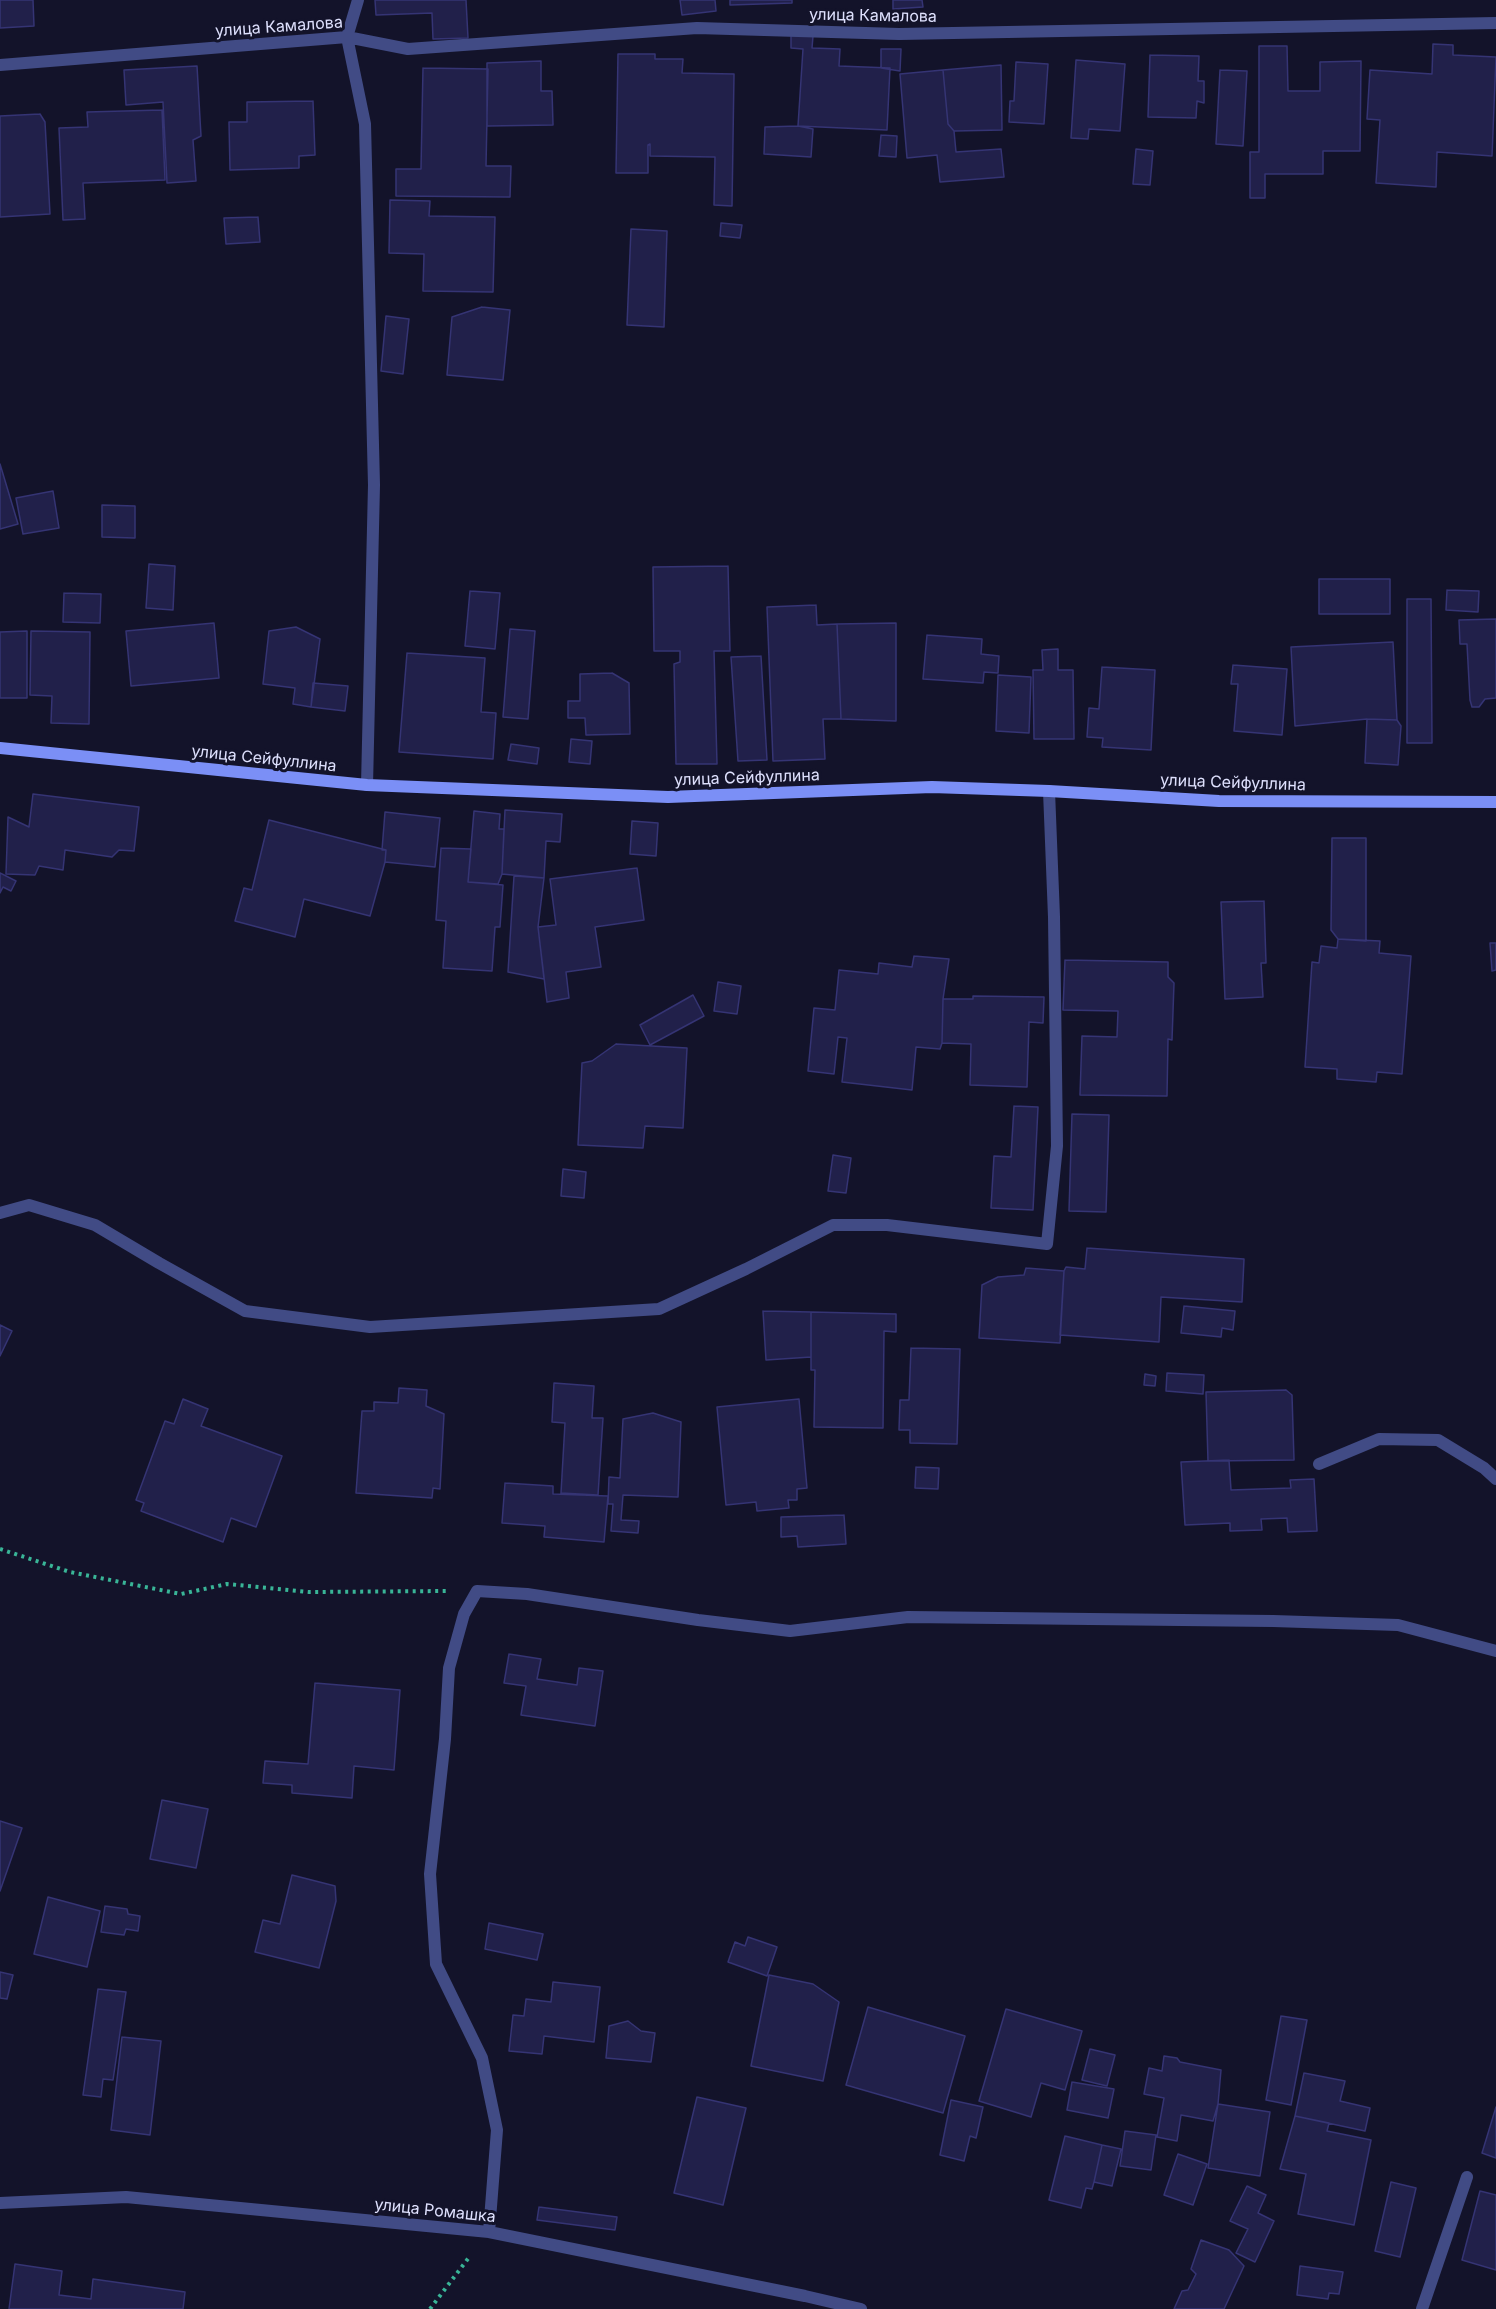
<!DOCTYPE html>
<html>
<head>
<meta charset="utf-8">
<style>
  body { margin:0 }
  canvas { display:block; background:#13132a }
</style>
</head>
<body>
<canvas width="1496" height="2309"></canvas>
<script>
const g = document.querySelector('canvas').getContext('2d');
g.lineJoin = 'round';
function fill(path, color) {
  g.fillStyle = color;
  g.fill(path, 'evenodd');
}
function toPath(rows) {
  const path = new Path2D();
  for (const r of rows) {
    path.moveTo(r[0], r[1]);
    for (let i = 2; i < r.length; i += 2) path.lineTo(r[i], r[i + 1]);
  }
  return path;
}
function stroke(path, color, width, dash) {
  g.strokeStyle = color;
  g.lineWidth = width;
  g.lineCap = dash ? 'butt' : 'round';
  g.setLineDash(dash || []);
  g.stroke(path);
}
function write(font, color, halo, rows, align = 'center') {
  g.font = font + ' Inter,sans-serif';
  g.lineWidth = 6;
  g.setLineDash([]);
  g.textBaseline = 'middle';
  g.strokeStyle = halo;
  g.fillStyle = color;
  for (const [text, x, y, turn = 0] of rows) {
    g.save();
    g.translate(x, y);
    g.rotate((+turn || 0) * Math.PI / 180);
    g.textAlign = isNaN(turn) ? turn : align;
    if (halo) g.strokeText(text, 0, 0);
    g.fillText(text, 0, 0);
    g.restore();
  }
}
const building = toPath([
  [0,0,33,0,34,26,0,28,0,0],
  [375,0,466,0,468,38,433,39,432,13,376,15,375,0],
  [680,0,715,0,716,11,682,15,680,0],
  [730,0,792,0,792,3,730,5,730,0],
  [893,0,922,0,923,7,893,9,893,0],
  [791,35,813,36,812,48,840,49,839,66,890,68,887,130,798,126,803,49,791,48,791,35],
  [1433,44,1453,45,1453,55,1496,57,1492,156,1437,152,1436,187,1376,183,1380,120,1367,119,1370,70,1432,74,1433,44],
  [1259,46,1287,46,1288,91,1320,91,1320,62,1361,61,1360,151,1323,151,1323,174,1265,174,1265,198,1250,198,1250,152,1259,152,1259,46],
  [881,49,901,49,900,71,881,68,881,49],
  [618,54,655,54,655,59,683,59,682,73,734,74,732,206,714,205,715,157,650,156,650,144,648,145,648,173,616,173,618,54],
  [1150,55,1199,56,1198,81,1204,81,1204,103,1197,101,1196,118,1148,117,1150,55],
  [1076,60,1125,64,1120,131,1089,129,1088,139,1071,138,1076,60],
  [541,61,541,91,552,91,553,125,487,126,487,63,541,61],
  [1016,62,1048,64,1044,124,1009,122,1010,101,1014,101,1016,62],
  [1001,65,1002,130,954,131,948,124,943,70,1001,65],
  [197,66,201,136,193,140,196,181,167,183,163,102,126,105,124,70,197,66],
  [423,68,488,69,486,166,511,166,510,197,396,196,396,169,421,169,423,68],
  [943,70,948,124,954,131,956,152,1001,149,1004,177,940,182,937,155,907,158,900,74,943,70],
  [1220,70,1247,71,1243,146,1216,144,1220,70],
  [313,101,315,155,299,156,299,168,230,170,229,122,247,122,247,102,313,101],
  [162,110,165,180,83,183,85,219,63,220,59,128,88,127,87,112,162,110],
  [40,114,45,122,50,214,0,217,0,116,40,114],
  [798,126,813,129,811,157,764,154,765,127,798,126],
  [881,135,897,136,896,157,879,156,881,135],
  [1136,149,1153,151,1150,185,1133,184,1136,149],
  [390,200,430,201,429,216,495,217,493,292,423,291,424,254,389,253,390,200],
  [258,217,260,242,226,244,224,218,258,217],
  [721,223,742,225,740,238,720,236,721,223],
  [631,229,667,231,664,327,627,325,631,229],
  [482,307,510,310,503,380,447,375,452,317,482,307],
  [386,316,409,319,403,374,381,371,386,316],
  [0,464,18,524,0,529,0,464],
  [53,491,59,528,23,534,16,498,53,491],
  [102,505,135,506,135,538,102,537,102,505],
  [149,564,175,566,173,610,146,608,149,564],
  [728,566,730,651,714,651,717,764,676,764,674,664,680,662,680,651,654,651,653,567,728,566],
  [1319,579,1390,579,1390,614,1319,614,1319,579],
  [1447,590,1479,591,1478,612,1446,610,1447,590],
  [470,591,500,593,495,649,465,646,470,591],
  [64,593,101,594,100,623,63,622,64,593],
  [1407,599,1431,599,1432,743,1407,743,1407,599],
  [816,605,817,625,837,624,841,719,823,719,825,759,773,761,767,607,816,605],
  [1496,619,1496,698,1485,699,1479,707,1472,707,1470,700,1467,644,1460,644,1459,620,1496,619],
  [214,623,219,678,131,686,126,631,214,623],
  [896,623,896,721,841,719,837,624,896,623],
  [296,627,320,639,311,707,293,704,295,688,263,684,269,631,296,627],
  [510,629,535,631,528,719,503,717,510,629],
  [27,631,27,698,0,698,0,632,27,631],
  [31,631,90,632,89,724,51,723,52,696,30,695,31,631],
  [927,635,982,639,981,654,999,656,998,673,984,672,983,683,923,679,927,635],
  [1393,642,1397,720,1367,719,1295,726,1291,647,1393,642],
  [1058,649,1058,670,1073,670,1074,739,1034,739,1033,670,1043,670,1042,650,1058,649],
  [407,653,485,658,481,712,496,713,493,759,399,752,407,653],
  [761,656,767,760,738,761,731,657,761,656],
  [1233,665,1287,669,1282,735,1234,731,1238,684,1231,684,1233,665],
  [1102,667,1155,670,1151,750,1102,747,1103,738,1087,737,1089,708,1099,709,1102,667],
  [612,673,629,683,630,734,586,735,585,718,568,718,568,701,580,701,580,674,612,673],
  [998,675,1031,677,1029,733,996,731,998,675],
  [313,683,348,686,345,711,311,707,313,683],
  [1367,719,1397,720,1401,726,1398,765,1365,763,1367,719],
  [571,739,592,741,590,764,569,762,571,739],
  [511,744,539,748,537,764,508,760,511,744],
  [33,794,139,807,134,851,119,850,112,857,65,850,63,870,39,866,35,875,6,874,8,817,29,827,33,794],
  [505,810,562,814,560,842,546,841,544,878,502,874,505,810],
  [474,811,500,814,499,829,504,829,502,874,498,884,468,882,474,811],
  [385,812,440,818,435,867,385,862,386,850,382,850,385,812],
  [269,820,386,850,385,862,370,916,304,899,295,937,235,921,244,888,252,890,269,820],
  [632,821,658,823,656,856,630,854,632,821],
  [1332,838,1366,838,1366,941,1338,939,1331,930,1332,838],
  [441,848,471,849,468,882,503,885,500,927,495,927,492,971,443,968,446,921,436,920,441,848],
  [637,868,644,920,595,927,601,967,566,972,569,998,547,1002,538,927,556,925,550,879,637,868],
  [0,873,16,881,11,891,3,887,0,893,0,873],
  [514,876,544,878,538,927,544,979,508,972,514,876],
  [1264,901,1266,963,1261,963,1263,997,1225,999,1221,902,1264,901],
  [1338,939,1380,941,1379,953,1411,956,1402,1074,1377,1072,1376,1082,1337,1079,1337,1069,1305,1067,1312,962,1319,963,1321,946,1337,948,1338,939],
  [1490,943,1496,943,1496,970,1492,971,1490,943],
  [914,956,949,959,943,999,942,1043,940,1049,916,1047,912,1090,842,1082,847,1038,838,1037,834,1074,808,1071,814,1008,835,1010,839,970,878,974,879,963,912,967,914,956],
  [1065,960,1168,962,1168,977,1174,983,1172,1040,1168,1039,1167,1096,1080,1095,1082,1036,1117,1037,1118,1011,1063,1010,1065,960],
  [718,982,741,986,737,1014,714,1011,718,982],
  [693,995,704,1016,650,1045,640,1025,693,995],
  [973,996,1044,997,1043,1023,1029,1022,1027,1087,970,1085,971,1044,942,1043,943,999,973,999,973,996],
  [616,1044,687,1048,683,1128,645,1126,643,1148,578,1145,582,1063,592,1061,616,1044],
  [1014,1106,1038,1107,1033,1210,991,1208,994,1156,1011,1157,1014,1106],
  [1072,1114,1109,1115,1106,1212,1069,1211,1072,1114],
  [833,1155,851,1158,846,1193,828,1191,833,1155],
  [563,1169,586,1172,584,1198,561,1196,563,1169],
  [1087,1248,1244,1259,1242,1302,1161,1297,1159,1342,1060,1335,1064,1271,1066,1267,1085,1269,1087,1248],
  [1026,1268,1064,1271,1060,1343,979,1338,982,1285,998,1277,1024,1275,1026,1268],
  [1184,1306,1235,1311,1233,1330,1222,1328,1221,1337,1181,1333,1184,1306],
  [763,1311,811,1312,811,1357,766,1360,763,1311],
  [811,1312,896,1314,896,1332,884,1331,883,1428,814,1427,815,1370,811,1370,811,1312],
  [0,1325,12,1331,0,1356,0,1325],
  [911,1348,960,1349,957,1444,910,1443,910,1430,899,1430,900,1400,909,1400,911,1348],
  [1167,1373,1204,1375,1203,1394,1166,1391,1167,1373],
  [1145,1374,1156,1376,1155,1386,1144,1385,1145,1374],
  [554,1383,594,1386,592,1418,603,1418,598,1495,561,1493,565,1423,552,1422,554,1383],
  [399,1388,427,1390,426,1406,444,1414,440,1489,433,1488,432,1498,356,1493,362,1411,374,1411,374,1402,398,1403,399,1388],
  [1286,1390,1292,1395,1294,1460,1208,1461,1206,1392,1286,1390],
  [183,1399,208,1409,201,1426,282,1456,256,1527,231,1518,223,1542,141,1511,144,1503,136,1500,165,1421,174,1424,183,1399],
  [799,1399,807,1488,797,1489,797,1500,788,1500,789,1508,757,1511,756,1502,726,1505,717,1407,799,1399],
  [653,1413,681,1422,678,1497,623,1495,621,1520,639,1521,638,1533,611,1531,613,1504,608,1504,609,1477,620,1478,623,1419,653,1413],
  [1229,1460,1231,1490,1291,1488,1290,1480,1314,1479,1317,1531,1288,1532,1287,1518,1261,1519,1262,1530,1230,1531,1230,1523,1185,1525,1181,1462,1229,1460],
  [916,1467,939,1468,938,1489,915,1488,916,1467],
  [505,1483,553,1486,553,1494,608,1496,604,1542,544,1537,545,1526,502,1523,505,1483],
  [844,1515,846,1544,798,1547,797,1536,781,1537,781,1517,844,1515],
  [509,1654,541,1659,537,1679,577,1685,579,1668,603,1671,595,1726,521,1715,526,1686,504,1683,509,1654],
  [315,1683,400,1690,394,1770,354,1766,352,1798,292,1793,292,1785,263,1783,265,1761,308,1764,315,1683],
  [162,1800,208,1809,196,1868,150,1859,162,1800],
  [0,1821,22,1828,0,1891,0,1821],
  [292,1875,335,1886,336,1901,319,1968,255,1952,263,1920,280,1924,292,1875],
  [48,1897,100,1911,87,1967,34,1954,48,1897],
  [105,1906,127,1909,128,1914,140,1916,138,1931,126,1929,124,1935,101,1932,105,1906],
  [489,1923,543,1934,537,1960,485,1949,489,1923],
  [748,1937,777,1947,767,1976,728,1962,735,1942,745,1946,748,1937],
  [0,1972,13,1975,7,1999,0,1998,0,1972],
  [769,1975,813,1984,839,2002,823,2081,751,2066,769,1975],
  [553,1982,600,1987,594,2042,544,2036,542,2054,509,2051,513,2015,524,2016,526,1999,551,2002,553,1982],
  [98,1989,126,1992,113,2080,103,2079,101,2097,83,2095,98,1989],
  [868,2007,965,2036,943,2113,846,2085,868,2007],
  [1006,2009,1082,2031,1065,2090,1041,2083,1031,2117,979,2101,1006,2009],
  [1281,2016,1307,2020,1291,2105,1266,2100,1281,2016],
  [628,2021,641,2031,655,2033,651,2062,606,2058,609,2026,628,2021],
  [122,2037,161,2041,150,2135,111,2130,122,2037],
  [1090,2049,1115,2055,1107,2086,1082,2080,1090,2049],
  [1164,2056,1177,2058,1180,2062,1221,2070,1218,2104,1213,2121,1181,2115,1177,2141,1157,2137,1164,2098,1144,2094,1149,2068,1162,2071,1164,2056],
  [1304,2073,1345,2081,1340,2101,1370,2108,1365,2131,1295,2116,1304,2073],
  [1072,2082,1114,2089,1108,2118,1067,2110,1072,2082],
  [697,2097,746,2108,723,2205,674,2193,697,2097],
  [951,2100,983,2107,976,2138,970,2136,964,2161,940,2155,951,2100],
  [1218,2104,1270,2112,1260,2176,1208,2168,1218,2104],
  [1496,2107,1496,2158,1482,2153,1496,2107],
  [1295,2116,1329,2123,1327,2131,1371,2140,1354,2225,1298,2214,1306,2174,1280,2169,1295,2116],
  [1125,2131,1156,2135,1151,2170,1120,2166,1125,2131],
  [1065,2136,1102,2145,1094,2182,1092,2189,1086,2188,1081,2208,1049,2200,1065,2136],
  [1102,2145,1121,2149,1112,2186,1094,2182,1102,2145],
  [1178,2154,1207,2164,1193,2205,1164,2195,1178,2154],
  [1391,2182,1416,2188,1400,2257,1375,2251,1391,2182],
  [1247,2186,1266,2195,1258,2213,1274,2221,1255,2262,1236,2253,1248,2229,1230,2221,1247,2186],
  [1480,2191,1496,2195,1496,2270,1462,2260,1480,2191],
  [539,2207,617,2217,615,2230,537,2220,539,2207],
  [1201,2240,1229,2250,1244,2266,1224,2309,1174,2309,1182,2291,1188,2290,1196,2274,1191,2269,1201,2240],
  [15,2264,62,2271,59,2295,91,2299,93,2279,185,2292,183,2309,9,2309,15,2264],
  [1300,2266,1343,2272,1339,2294,1329,2293,1328,2299,1297,2295,1300,2266]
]);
const path = toPath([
  [0,1549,70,1572,181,1594,227,1584,309,1592,448,1591],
  [430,2309,470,2256]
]);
const street = toPath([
  [358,0,347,37,365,124,374,485,367,785],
  [0,65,347,37,408,49,697,28,899,34,1496,23],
  [0,1213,29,1205,95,1225,159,1263,245,1311,370,1327,659,1309,746,1269,833,1225,887,1225,1047,1244,1057,1146,1054,917,1049,791],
  [1319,1464,1379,1439,1438,1440,1484,1468,1496,1479],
  [0,2203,126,2197,489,2232,805,2296,861,2309],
  [489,2232,497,2130,482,2058,436,1964,430,1874,445,1739,449,1668,464,1614,477,1591,527,1594,698,1620,790,1631,908,1617,1273,1621,1398,1625,1496,1651],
  [1422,2309,1467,2177]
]);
const secondary = toPath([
  [0,748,367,785,668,797,932,787,1049,791,1219,801,1496,802]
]);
const streetNames = [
  ["улица Камалова",873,16,1],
  ["улица Камалова",279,27,-4],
  ["улица Сейфуллина",264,759,6],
  ["улица Сейфуллина",747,778,-2],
  ["улица Сейфуллина",1233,783,2],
  ["улица Ромашка",435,2211,6]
];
fill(building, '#21204a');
stroke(building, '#353474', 1.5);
stroke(path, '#39b597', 4, [3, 4.5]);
stroke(street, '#414b85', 12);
stroke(secondary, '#7b8ff6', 12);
write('16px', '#dee0fd', '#13132a', streetNames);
</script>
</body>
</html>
